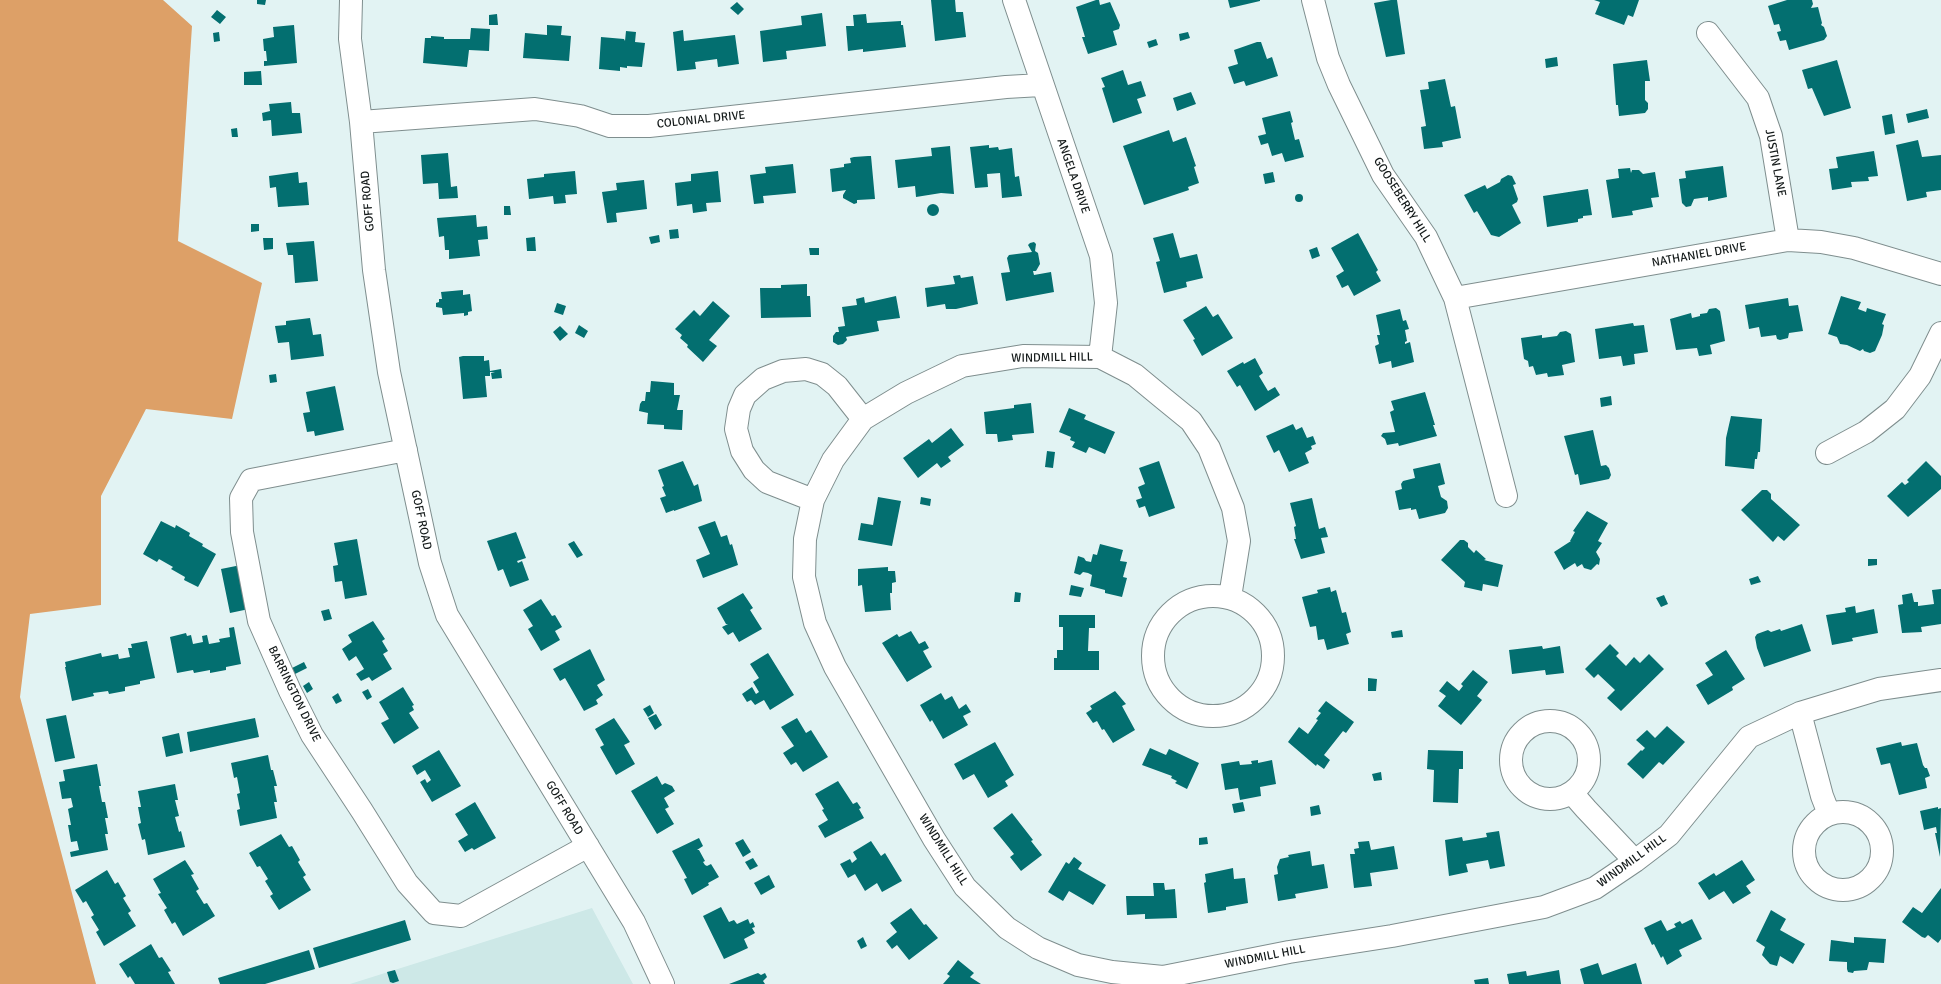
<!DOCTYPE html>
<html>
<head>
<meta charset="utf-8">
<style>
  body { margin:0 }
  canvas { display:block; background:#e2f3f3 }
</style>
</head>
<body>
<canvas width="1941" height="984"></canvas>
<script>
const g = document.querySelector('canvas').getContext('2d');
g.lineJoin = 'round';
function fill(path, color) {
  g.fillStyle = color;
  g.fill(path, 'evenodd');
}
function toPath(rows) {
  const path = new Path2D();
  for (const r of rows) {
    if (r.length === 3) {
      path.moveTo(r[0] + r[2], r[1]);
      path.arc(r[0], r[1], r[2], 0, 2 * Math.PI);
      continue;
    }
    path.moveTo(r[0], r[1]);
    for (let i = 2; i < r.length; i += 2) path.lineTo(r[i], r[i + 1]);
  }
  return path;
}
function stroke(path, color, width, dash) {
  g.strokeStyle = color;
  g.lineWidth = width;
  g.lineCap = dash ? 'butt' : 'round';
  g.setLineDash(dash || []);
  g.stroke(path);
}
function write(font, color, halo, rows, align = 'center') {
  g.font = font + ' Signika,sans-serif';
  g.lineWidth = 4;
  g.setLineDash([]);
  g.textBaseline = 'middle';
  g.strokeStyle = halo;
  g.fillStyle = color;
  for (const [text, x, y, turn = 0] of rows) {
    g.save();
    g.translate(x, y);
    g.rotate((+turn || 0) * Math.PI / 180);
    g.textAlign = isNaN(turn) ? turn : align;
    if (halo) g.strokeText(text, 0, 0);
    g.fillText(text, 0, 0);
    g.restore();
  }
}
const built = toPath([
  [592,908,633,984,350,984]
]);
const forest = toPath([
  [0,0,163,0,192,26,178,241,262,283,232,419,146,409,101,496,101,605,30,614,20,697,96,984,0,984]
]);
const building = toPath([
  [257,0,266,0,265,5,257,4],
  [931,0,955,0,956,12,963,12,966,37,935,41],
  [1096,0,1099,0,1100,5,1110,2,1120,25,1119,29,1113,31,1117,45,1088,54,1082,37,1085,37,1076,7],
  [1228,0,1260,0,1260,1,1230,8],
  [1391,0,1397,0,1405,54,1386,57,1374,3],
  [1594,0,1639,0,1633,17,1628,15,1624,25,1595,14,1600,2],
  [1787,0,1812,0,1813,4,1811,8,1818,7,1822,23,1821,25,1824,27,1827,36,1824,40,1789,50,1786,40,1780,41,1777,32,1781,31,1779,24,1774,25,1768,6],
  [737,2,744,9,738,15,730,8],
  [217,10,226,17,220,24,211,17],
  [822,13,826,46,786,51,787,59,763,62,760,31,802,25,801,16],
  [497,14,498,25,489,25,489,15],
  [866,14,867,23,901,21,901,25,903,25,906,47,863,52,863,49,848,51,846,26,854,26,853,15],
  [294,25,297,63,264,66,264,61,267,61,266,51,264,51,263,39,274,37,273,27],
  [547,25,562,26,561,35,571,36,569,61,523,58,525,33,547,35],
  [471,28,490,29,489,51,469,50,467,67,423,63,425,38,431,38,431,36,444,37,444,39,470,39],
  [683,30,684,41,735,35,739,64,718,67,717,59,695,62,696,69,677,71,673,32],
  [626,31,636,32,635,42,645,43,642,67,627,66,627,68,620,67,620,71,599,69,601,37,624,39,625,41],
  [219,32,220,41,214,42,213,33],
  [1188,32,1190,38,1180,41,1179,34],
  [1156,39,1158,45,1149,48,1147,42],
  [1257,42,1261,42,1267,59,1272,57,1278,76,1246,86,1244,81,1234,84,1228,67,1238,64,1234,50],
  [1557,57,1558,66,1546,68,1545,59],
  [1647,60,1650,81,1645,81,1645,100,1648,103,1648,109,1645,113,1619,116,1618,105,1616,105,1613,64],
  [1837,60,1851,108,1824,116,1812,88,1808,89,1802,70],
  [1123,70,1128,85,1141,81,1146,96,1137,99,1142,113,1113,123,1102,88,1105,87,1101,78],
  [261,71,262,85,244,85,244,72],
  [1445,79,1451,107,1455,106,1461,138,1442,142,1443,147,1424,149,1421,127,1426,126,1420,90,1429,89,1428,82],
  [1191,92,1196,104,1177,111,1173,98],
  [291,102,292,113,300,113,302,133,272,136,271,120,263,121,262,113,270,111,269,104],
  [1927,109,1929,118,1908,123,1906,114],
  [1290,111,1293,122,1291,123,1295,140,1299,139,1304,157,1285,162,1282,153,1272,156,1268,143,1261,145,1258,136,1266,134,1262,118],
  [1892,114,1895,133,1885,135,1882,116],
  [237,128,238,137,232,137,231,129],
  [1169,130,1173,142,1186,137,1196,166,1194,167,1199,183,1188,187,1189,190,1144,205,1123,146],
  [1918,140,1922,157,1941,155,1941,190,1926,192,1927,197,1907,201,1896,145],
  [989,145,989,148,998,147,999,150,1012,148,1015,177,1019,176,1022,196,1002,198,1000,173,987,174,988,187,975,188,970,147],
  [950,146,954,194,941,193,916,197,915,186,898,188,895,160,932,156,931,148],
  [1874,151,1878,176,1868,177,1869,181,1851,182,1852,187,1832,190,1829,169,1838,168,1836,157],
  [448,153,451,187,457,186,458,198,439,199,438,183,423,184,421,155],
  [868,156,871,156,875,199,857,200,857,203,854,204,843,198,843,195,846,190,832,192,830,169,844,167,844,164,851,163,850,158,854,157],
  [793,164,796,193,763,196,764,203,754,204,750,175,766,173,765,167],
  [1723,166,1727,197,1708,201,1708,197,1694,199,1691,206,1686,207,1682,203,1679,179,1686,178,1685,171],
  [1630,168,1631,173,1632,170,1639,170,1643,174,1655,172,1659,197,1651,198,1653,207,1632,211,1633,215,1612,218,1606,180,1619,178,1618,169],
  [575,171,577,194,565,195,566,203,554,204,553,196,529,199,527,179,544,177,544,174],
  [718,171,721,202,706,203,707,211,693,213,692,204,677,206,675,183,691,181,691,174],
  [298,172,299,183,307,182,309,205,278,207,276,187,270,188,269,176],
  [1273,172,1275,182,1265,184,1263,174],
  [1508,175,1512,176,1516,184,1513,185,1518,199,1517,202,1512,205,1521,223,1499,237,1491,235,1477,211,1474,213,1464,195,1485,185,1487,189,1500,182,1501,179],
  [644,180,647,209,616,213,617,222,607,223,602,192,617,190,616,183],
  [1588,189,1592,215,1583,216,1583,218,1578,219,1578,222,1547,227,1543,196],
  [1299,198,4],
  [933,210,6],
  [504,206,510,206,511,215,504,215],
  [476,215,477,227,487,226,488,239,478,240,480,256,449,259,449,250,445,250,444,236,439,237,437,218],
  [251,224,259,224,259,231,251,232],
  [678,229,679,238,670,239,669,230],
  [1173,233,1180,258,1197,254,1203,278,1186,282,1187,287,1164,293,1156,262,1160,261,1153,238],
  [1358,233,1378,270,1376,272,1381,281,1354,296,1348,285,1342,288,1336,276,1344,271,1331,248],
  [659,235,660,242,651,244,649,237],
  [535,237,536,251,527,251,526,238],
  [263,238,273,238,273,249,264,250],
  [314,241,318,281,295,283,293,255,288,255,286,243],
  [1034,242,1036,244,1035,251,1038,253,1040,264,1036,271,1033,271,1034,275,1051,272,1054,292,1006,301,1001,273,1010,272,1007,258,1009,255,1032,252,1028,245,1030,243],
  [1317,247,1320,256,1312,259,1309,250],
  [809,248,819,248,819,255,810,255],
  [960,275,961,278,973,276,978,304,956,309,946,309,945,304,927,307,925,288,955,284,953,276],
  [807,284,807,296,810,296,811,317,761,318,760,288,781,288,781,285],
  [463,290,463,295,470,294,472,311,468,312,468,315,464,316,464,313,443,315,442,308,436,307,436,303,439,302,439,299,442,299,441,292],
  [896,296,900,318,877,321,879,331,846,337,847,340,843,344,838,345,833,342,833,336,836,332,839,332,838,327,845,326,842,307,857,305,856,299,864,297,865,303],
  [1841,296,1861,302,1858,309,1866,312,1867,308,1886,314,1882,324,1884,325,1882,335,1875,351,1870,353,1864,351,1863,349,1860,351,1847,345,1840,344,1837,337,1828,334],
  [1788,298,1789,306,1798,305,1803,331,1789,333,1788,338,1780,340,1777,339,1776,335,1761,337,1759,327,1749,329,1745,305],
  [713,301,730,316,709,340,717,346,703,362,687,347,688,345,680,338,682,335,675,329,694,310,700,316],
  [557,303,566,306,563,315,554,312],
  [1206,306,1213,317,1218,314,1233,338,1202,356,1193,340,1195,339,1183,320],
  [1716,308,1720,311,1725,341,1710,345,1712,354,1699,356,1697,348,1676,350,1670,319,1691,313,1692,318,1700,316,1700,314,1707,313,1709,309],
  [1400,309,1403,321,1406,320,1409,329,1405,330,1407,341,1405,342,1405,344,1410,342,1414,362,1392,368,1391,361,1379,364,1375,346,1379,344,1377,335,1380,335,1376,315],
  [310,318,313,335,321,334,324,356,291,360,289,342,278,343,275,326,286,325,286,321],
  [1633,323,1634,326,1644,325,1648,352,1634,354,1635,364,1623,366,1621,356,1599,359,1595,329],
  [579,325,588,331,584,338,575,333],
  [560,326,568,334,560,341,553,332],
  [1566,331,1571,334,1575,362,1562,365,1564,375,1548,377,1547,373,1536,375,1533,366,1529,367,1528,361,1524,359,1521,338,1542,335,1542,338,1557,336,1560,332],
  [463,356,484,356,484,361,489,360,490,371,501,369,502,378,492,379,491,373,495,372,490,372,490,376,485,376,487,397,463,399,459,357],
  [1255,358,1263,373,1259,376,1268,391,1275,387,1280,395,1255,411,1240,385,1237,387,1227,371,1243,362,1244,364],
  [276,374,277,382,270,383,269,375],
  [651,381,674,383,674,395,680,395,677,410,683,410,682,430,664,429,664,425,647,424,648,413,639,411,640,404,642,401,645,401,646,392,650,392],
  [335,386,344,430,315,436,314,431,307,432,303,413,310,412,306,392],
  [1425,392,1435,425,1433,425,1437,436,1399,446,1398,443,1387,445,1385,439,1381,436,1383,433,1395,432,1390,412,1394,410,1391,401],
  [1611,396,1612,405,1601,407,1600,398],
  [1031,403,1034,433,1012,435,1013,440,998,442,997,434,986,434,984,412,1014,408,1014,405],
  [1069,408,1086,415,1084,419,1115,432,1105,454,1089,447,1086,453,1072,447,1075,442,1070,440,1071,437,1059,432],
  [1731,416,1762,419,1760,452,1758,452,1757,459,1755,459,1754,469,1725,466,1726,438],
  [1293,424,1296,430,1302,427,1307,438,1313,436,1316,444,1311,446,1312,449,1305,453,1309,463,1289,472,1279,450,1274,453,1266,436],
  [951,428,964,445,948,457,951,461,941,468,937,463,918,478,903,458,929,439,932,443],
  [1593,430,1601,466,1606,465,1609,468,1611,475,1609,479,1580,485,1578,474,1575,475,1564,436],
  [1047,451,1055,452,1053,468,1045,467],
  [683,461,694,486,698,484,702,501,674,511,674,510,666,513,660,498,666,496,662,487,664,486,658,470],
  [1159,461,1175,508,1149,517,1145,506,1139,508,1136,500,1142,498,1138,487,1145,484,1139,468],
  [1926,461,1941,476,1941,489,1908,517,1887,496,1902,482,1905,485,1909,482,1907,480],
  [1440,463,1445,484,1438,486,1441,497,1447,501,1448,508,1445,513,1419,519,1416,509,1411,510,1411,508,1399,510,1395,491,1402,489,1401,484,1403,481,1415,478,1413,469],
  [1762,490,1767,490,1771,494,1771,499,1800,525,1784,541,1778,536,1773,542,1741,510],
  [878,497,901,501,892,546,858,540,861,523,873,525],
  [921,497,931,499,930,506,920,504],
  [1312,498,1319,529,1325,527,1328,537,1321,538,1325,553,1301,559,1294,539,1296,539,1294,527,1296,526,1290,503],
  [1587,511,1608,523,1598,541,1602,543,1596,552,1600,559,1599,565,1597,564,1591,570,1584,568,1582,564,1577,567,1575,563,1564,570,1554,552,1571,541,1570,541,1575,532,1573,531],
  [161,521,175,528,176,525,190,533,189,536,203,544,202,546,216,554,198,587,184,580,185,577,171,569,173,567,159,559,157,562,143,554],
  [715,521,721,537,727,535,730,545,732,544,738,565,703,578,696,560,710,554,698,527],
  [516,532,526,558,517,561,518,563,522,561,529,580,510,587,503,569,498,571,487,541],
  [357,539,367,595,345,599,342,581,335,582,333,566,338,565,334,543],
  [1460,540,1464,540,1468,543,1468,547,1474,553,1476,550,1486,559,1484,560,1503,565,1498,587,1483,584,1482,591,1464,587,1465,582,1441,560],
  [574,541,583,555,577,558,568,544],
  [1100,544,1123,550,1120,561,1127,562,1123,577,1127,578,1122,597,1105,593,1105,590,1090,586,1092,575,1088,573,1083,572,1080,575,1074,573,1078,556,1084,558,1086,561,1091,562,1093,554,1097,555],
  [1868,559,1877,559,1877,565,1868,566],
  [241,565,249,609,230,613,221,569],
  [888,567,888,571,895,571,896,582,892,583,892,593,890,593,891,610,865,612,862,585,858,586,858,569],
  [1758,576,1761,582,1751,585,1749,579],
  [1071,585,1084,588,1081,597,1069,595],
  [1330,587,1331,592,1336,590,1342,613,1346,612,1351,632,1346,634,1349,644,1327,650,1324,639,1318,640,1316,626,1310,627,1302,597,1318,593,1317,590],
  [1941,589,1941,624,1921,627,1922,632,1902,633,1898,605,1903,604,1902,595,1912,593,1914,602,1918,602,1918,606,1934,604,1932,590],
  [1015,592,1021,593,1020,602,1014,602],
  [743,593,753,608,750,610,762,629,739,642,733,632,728,635,722,627,728,624,726,624,717,608],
  [1664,595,1668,604,1661,607,1656,598],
  [541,599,552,616,555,615,562,627,555,631,560,640,541,651,528,629,533,626,523,610],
  [1855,606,1856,613,1874,609,1878,633,1852,638,1853,641,1832,645,1826,615,1846,612,1845,608],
  [329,609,332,619,324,621,321,611],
  [1059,615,1095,615,1095,628,1089,628,1088,651,1099,651,1099,670,1054,670,1054,658,1057,658,1057,650,1063,650,1063,627,1059,627],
  [373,621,385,639,382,641,388,651,383,654,392,669,372,681,369,677,361,681,356,674,364,669,356,656,349,661,342,649,352,642,348,635],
  [1802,624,1811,651,1764,667,1757,648,1755,637,1757,634,1768,630,1771,632,1780,629,1781,631],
  [234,627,241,664,226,667,226,670,210,673,210,670,194,673,193,670,177,673,170,637,186,633,187,636,191,635,193,644,203,642,202,636,207,635,209,644,220,642,219,639,230,637,229,628],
  [1402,630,1403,637,1392,638,1391,632],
  [911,631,919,644,925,641,929,648,923,651,932,667,907,682,882,643,897,634,899,637],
  [147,641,155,678,140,681,140,684,125,687,125,691,109,694,108,691,93,693,94,696,72,701,65,667,66,667,65,662,101,653,102,657,118,654,119,659,130,657,128,648,132,648,131,644],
  [1610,644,1619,653,1616,656,1626,666,1634,657,1640,663,1649,654,1664,669,1621,711,1607,698,1615,690,1598,674,1594,678,1585,669],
  [1542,646,1543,649,1560,646,1564,673,1546,675,1545,670,1512,674,1509,650],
  [590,649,605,680,597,685,603,695,596,700,598,704,584,711,565,678,560,681,553,669],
  [1726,650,1745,679,1732,687,1733,690,1708,705,1696,685,1713,675,1705,663],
  [768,653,794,695,770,710,764,700,755,705,751,700,747,702,742,694,752,687,756,694,759,692,753,682,759,678,750,664],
  [304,662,307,668,295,674,292,668],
  [1473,670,1488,682,1477,696,1482,700,1461,725,1438,706,1446,696,1439,691,1447,681,1459,691,1463,686,1461,684],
  [1368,678,1377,679,1376,691,1368,691],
  [309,682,313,689,307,693,303,686],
  [403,687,414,705,412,706,414,710,409,713,419,728,394,744,381,723,389,719,379,702],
  [368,689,372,697,367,700,362,692],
  [1115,691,1126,704,1122,706,1135,730,1113,743,1104,729,1102,730,1097,721,1093,723,1086,713,1092,709,1090,706],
  [338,693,342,701,336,704,332,697],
  [941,693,945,700,952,696,959,709,966,704,971,712,963,716,968,725,943,739,932,720,930,722,920,705],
  [1326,701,1354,722,1346,733,1343,731,1324,755,1330,760,1324,769,1317,764,1316,766,1288,742,1299,727,1308,734,1318,720,1316,719,1321,713,1318,711],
  [650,705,654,713,648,717,643,709],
  [656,714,662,725,655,730,648,718],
  [66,715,75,758,55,762,46,719],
  [255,718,259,737,190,752,187,732],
  [614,718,630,742,624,745,635,764,616,775,600,747,604,745,595,729],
  [797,718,806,733,811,730,828,757,803,772,796,762,791,765,783,753,794,746,781,727],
  [1667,726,1685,742,1663,765,1659,762,1643,779,1627,764,1641,750,1642,751,1645,748,1636,740,1647,730,1655,738],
  [179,733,183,753,166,757,162,737],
  [995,742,1014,775,1005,781,1008,786,988,798,974,774,963,780,954,764],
  [1901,742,1902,746,1917,743,1923,765,1925,768,1927,768,1930,776,1925,778,1927,788,1899,795,1890,763,1881,765,1876,748],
  [1150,748,1166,755,1169,749,1199,763,1187,789,1175,783,1177,781,1171,778,1172,776,1142,765],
  [439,750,461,786,432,802,420,782,425,779,427,783,431,780,425,770,417,775,412,766],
  [1428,750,1463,751,1463,769,1459,769,1458,803,1433,802,1434,770,1427,769],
  [268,755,271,770,273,770,277,786,274,786,277,802,274,802,277,818,240,826,237,810,240,809,237,794,240,793,237,777,234,778,231,763],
  [1258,760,1258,763,1272,760,1276,784,1260,787,1261,796,1240,800,1238,788,1225,790,1221,764,1239,761,1240,765,1252,764,1251,761],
  [97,764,101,786,99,786,102,802,105,802,108,818,105,818,108,834,105,834,108,850,71,857,70,852,79,850,77,841,71,842,68,825,71,825,68,809,73,807,71,798,62,799,59,782,65,781,63,770],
  [1381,772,1382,780,1374,781,1372,774],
  [657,776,662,785,665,783,672,786,675,791,664,798,669,807,665,809,674,824,657,834,631,791],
  [838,781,853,804,857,802,861,808,859,809,864,818,825,838,818,826,828,820,822,810,824,809,815,794],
  [175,784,178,800,175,800,179,816,175,817,179,832,181,831,185,847,148,855,145,839,142,840,138,824,141,823,138,807,141,807,138,791],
  [475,802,496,838,474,850,472,848,465,852,458,841,468,835,455,814],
  [1243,802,1245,811,1234,813,1232,804],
  [1319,805,1321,814,1311,816,1310,807],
  [1938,807,1938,809,1941,808,1940,857,1935,833,1937,833,1936,827,1924,830,1920,811],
  [1012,813,1033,840,1031,841,1042,855,1021,871,1010,857,1014,854,993,828],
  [1499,831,1505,866,1490,869,1488,860,1466,864,1468,872,1449,876,1445,840,1462,837,1463,841,1487,837,1486,833],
  [281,834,289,847,292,846,300,860,298,862,306,875,303,877,311,890,279,910,270,896,273,894,265,881,268,879,260,866,257,867,249,853],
  [1207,837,1208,844,1199,845,1199,838],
  [699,838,703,846,697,850,699,850,705,861,703,862,705,865,707,866,711,864,719,877,708,883,709,885,692,895,684,879,687,878,672,851],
  [743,839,751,852,743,857,735,843],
  [871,841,881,856,885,853,902,881,882,892,877,883,865,891,855,874,848,878,840,864,850,859,852,863,857,859,853,852],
  [1369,841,1371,850,1394,846,1398,869,1370,873,1372,886,1354,888,1350,854,1355,854,1354,849,1359,848,1358,842],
  [1310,851,1312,866,1324,864,1328,888,1295,894,1296,898,1278,901,1274,875,1278,874,1277,867,1280,859,1289,857,1288,855],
  [1074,857,1082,863,1078,869,1106,885,1093,905,1069,891,1063,901,1048,892,1066,862,1069,864],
  [753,858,758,866,750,870,745,862],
  [185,860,194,874,191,875,199,889,196,891,204,904,207,903,215,916,183,936,175,922,172,924,164,910,167,908,158,894,161,893,153,879],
  [1742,860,1755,880,1746,886,1751,893,1733,904,1724,891,1709,900,1698,883,1714,873,1716,876],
  [1233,868,1234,879,1245,878,1248,903,1226,907,1226,910,1208,913,1204,883,1206,882,1205,874],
  [107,870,115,884,118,882,126,896,123,898,131,911,128,913,136,926,104,946,96,932,99,930,91,917,94,915,86,901,83,903,75,890],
  [769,875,775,887,761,895,754,883],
  [1153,883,1164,883,1165,890,1175,889,1177,918,1145,919,1145,914,1127,915,1126,896,1154,896],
  [1941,888,1941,939,1938,943,1928,935,1925,938,1922,937,1902,922,1913,907,1922,913],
  [721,907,729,922,734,920,737,924,748,919,750,924,753,922,755,927,752,928,755,933,744,939,748,948,724,959,703,916],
  [911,908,924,925,926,924,938,938,909,960,897,945,892,949,886,941,897,932,890,923],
  [1771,910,1786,919,1780,930,1805,944,1793,964,1780,956,1777,966,1770,964,1762,955,1765,947,1756,941],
  [1692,919,1702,939,1679,950,1682,956,1667,965,1663,956,1661,958,1654,944,1652,945,1644,928,1661,920,1667,931,1676,927,1674,924,1680,921,1682,924],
  [405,920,411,940,319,968,313,948],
  [863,937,867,946,861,949,857,941],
  [1854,937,1886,939,1884,963,1869,962,1867,970,1854,971,1853,973,1848,972,1847,969,1847,962,1829,961,1831,940,1854,943],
  [151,944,159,958,162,957,171,971,168,972,175,984,135,984,130,976,128,978,119,964],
  [309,950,315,969,265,984,220,984,218,978],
  [958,960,974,973,970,977,981,984,943,984,950,976,947,974],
  [1598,963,1602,975,1636,963,1642,984,1584,984,1580,969],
  [395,970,399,981,393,983,390,982,387,972],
  [1559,970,1561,984,1509,984,1507,974,1526,971,1527,976],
  [758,973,761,975,765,973,767,977,763,981,765,984,729,984],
  [1488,978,1489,984,1475,984,1474,980]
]);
const minor = toPath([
  [351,0,350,39,361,122,374,270,389,372,430,563,447,615,634,922,663,984],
  [1014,0,1101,256,1106,303,1100,357],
  [1313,0,1328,58,1339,85,1383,175,1426,237,1455,298,1506,496],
  [1708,33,1758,98,1771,136,1788,240],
  [361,122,535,109,580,116,610,126,649,126,1006,87,1041,85],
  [1455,298,1788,240,1821,242,1854,248,1941,274],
  [406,450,251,480,241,498,242,532,259,621,290,691,312,735,362,811,407,883,434,913,461,916,588,846],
  [1827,453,1866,432,1895,409,1920,376,1941,333],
  [813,500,767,482,754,470,742,451,736,429,739,409,745,395,763,379,783,371,806,369,822,374,837,386,863,419],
  [1213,656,60],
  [1230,597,1239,541,1233,508,1209,448,1191,421,1164,399,1135,375,1100,357,1023,356,962,366,906,393,863,419,833,460,813,500,805,539,804,577,815,623,835,667,934,839,965,887,1007,928,1038,948,1078,965,1112,972,1163,977,1289,952,1392,936,1544,907,1595,888,1635,861,1669,835,1749,737,1800,713,1879,689,1941,680],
  [1800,713,1822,796,1829,814],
  [1550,760,39],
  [1572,793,1586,809,1635,861],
  [1843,851,39]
]);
const streetNames = [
  ["COLONIAL DRIVE",701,120,-6],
  ["JUSTIN LANE",1775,163,79],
  ["ANGELA DRIVE",1073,176,71],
  ["GOOSEBERRY HILL",1402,200,58],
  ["GOFF ROAD",368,201,-95],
  ["NATHANIEL DRIVE",1699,255,-10],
  ["WINDMILL HILL",1052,358,-1],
  ["GOFF ROAD",421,520,78],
  ["BARRINGTON DRIVE",294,694,64],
  ["GOFF ROAD",564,808,59],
  ["WINDMILL HILL",943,850,58],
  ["WINDMILL HILL",1632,861,-36],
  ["WINDMILL HILL",1265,957,-11]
];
fill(built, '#cde8e7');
fill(forest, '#dda067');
fill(building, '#036f70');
stroke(minor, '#7f8e8e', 24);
stroke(minor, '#fff', 22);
write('12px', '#141a1a', '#fff', streetNames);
</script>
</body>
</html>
